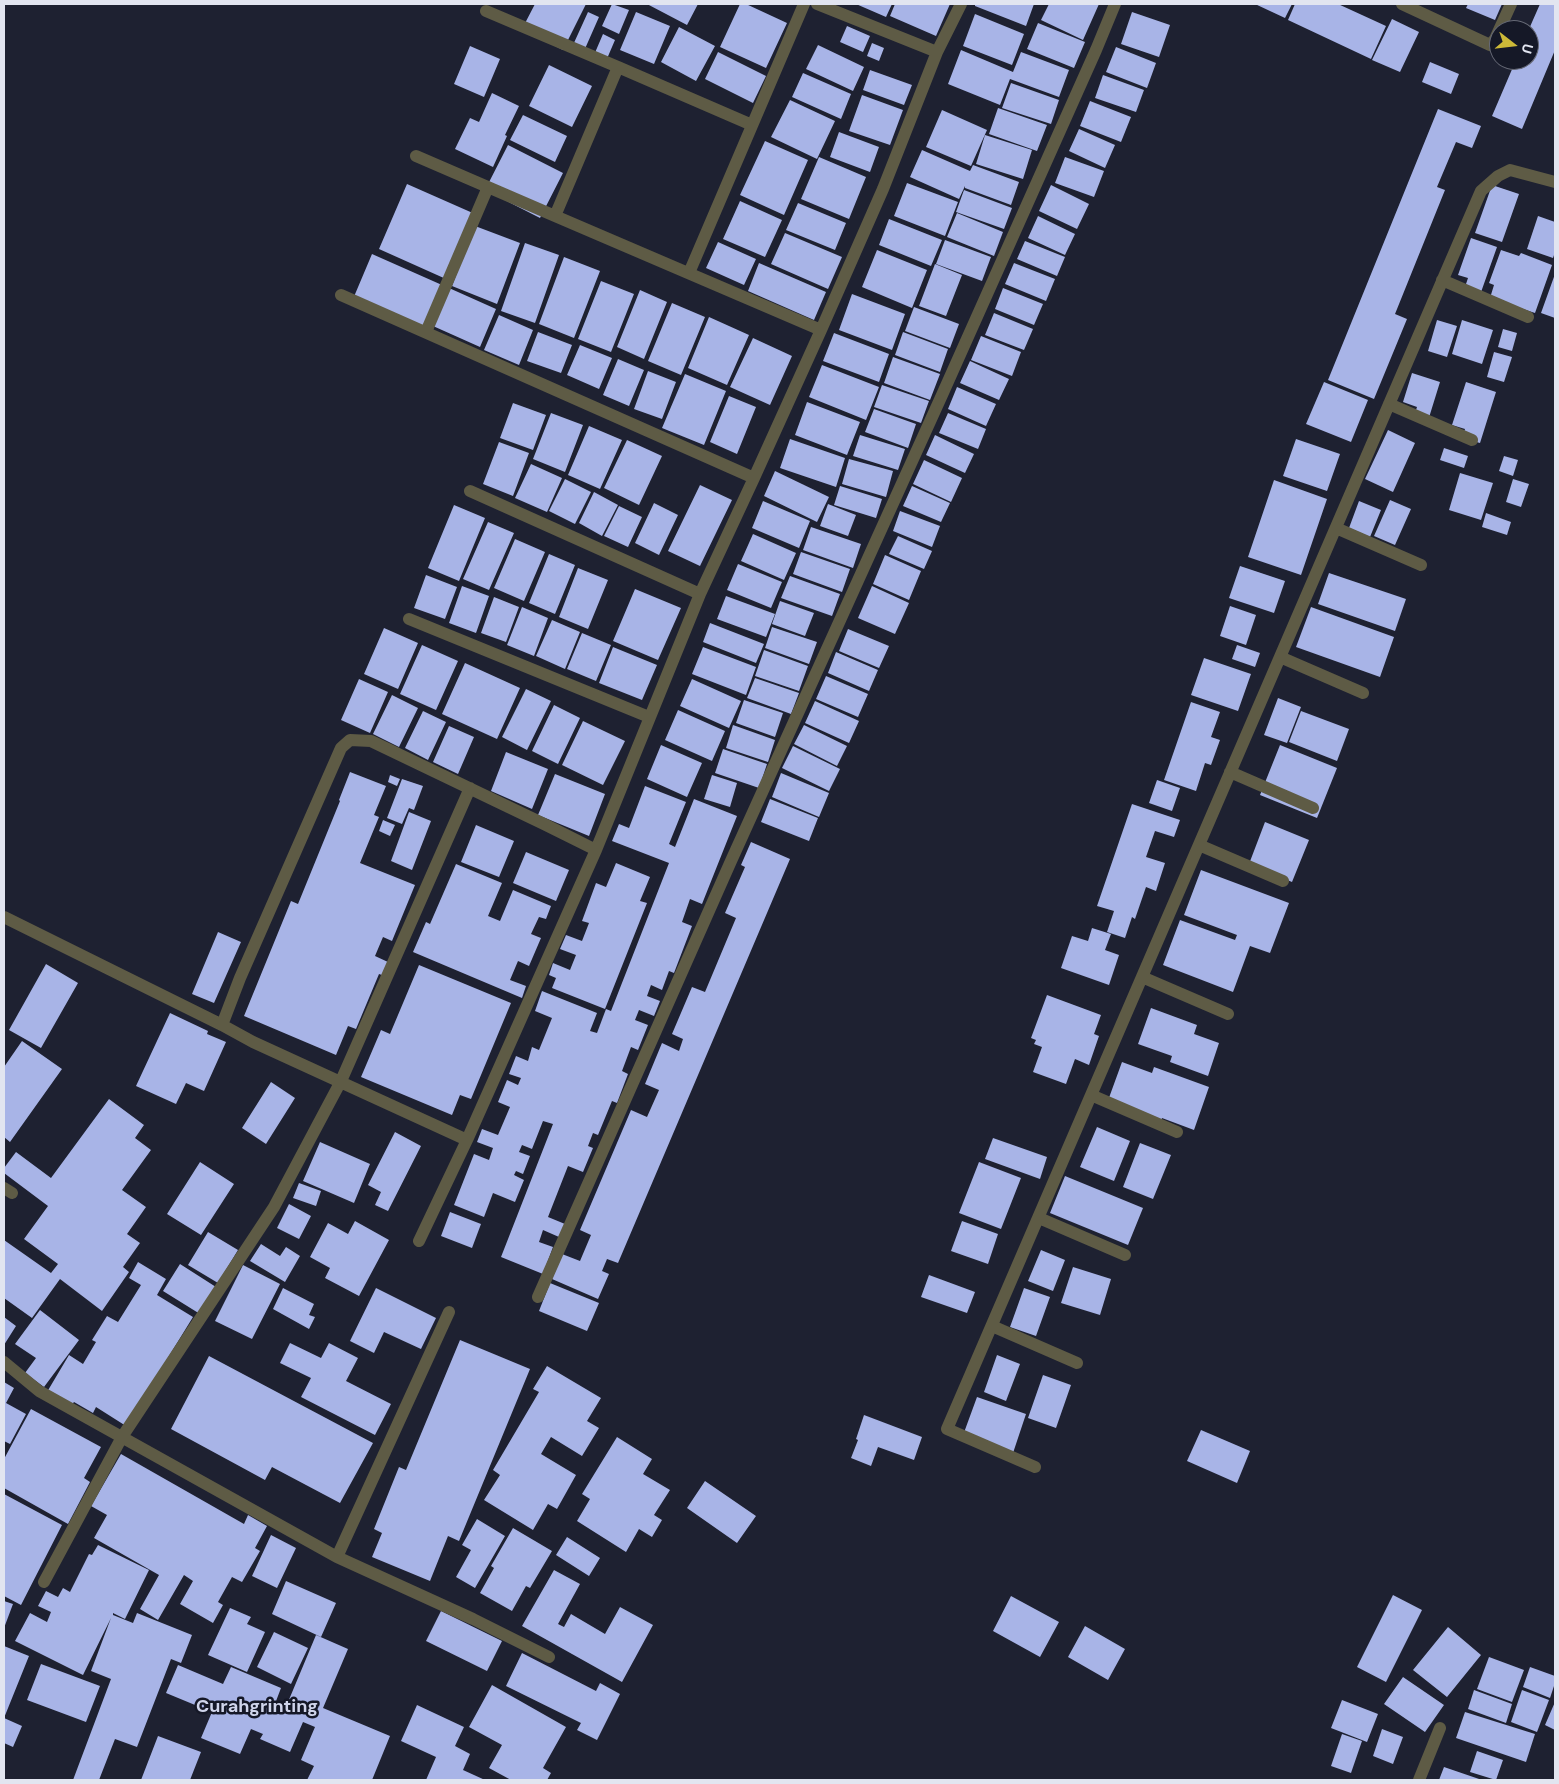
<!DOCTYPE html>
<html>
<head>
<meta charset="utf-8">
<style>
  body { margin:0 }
  #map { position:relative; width:1559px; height:1784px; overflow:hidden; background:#1e2131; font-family:"DM Sans",sans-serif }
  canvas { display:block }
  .frame { position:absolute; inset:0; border:5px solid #e2e5f0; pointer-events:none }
  .north { position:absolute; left:1489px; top:20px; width:50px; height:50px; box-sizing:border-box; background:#151827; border:1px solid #676a77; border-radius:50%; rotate:106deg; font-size:14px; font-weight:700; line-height:20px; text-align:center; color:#e2e5f0 }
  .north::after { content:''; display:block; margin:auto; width:18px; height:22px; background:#cdb938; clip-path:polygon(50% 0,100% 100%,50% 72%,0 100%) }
</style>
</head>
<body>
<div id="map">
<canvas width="1559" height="1784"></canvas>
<div class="frame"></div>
<div class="north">U</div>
</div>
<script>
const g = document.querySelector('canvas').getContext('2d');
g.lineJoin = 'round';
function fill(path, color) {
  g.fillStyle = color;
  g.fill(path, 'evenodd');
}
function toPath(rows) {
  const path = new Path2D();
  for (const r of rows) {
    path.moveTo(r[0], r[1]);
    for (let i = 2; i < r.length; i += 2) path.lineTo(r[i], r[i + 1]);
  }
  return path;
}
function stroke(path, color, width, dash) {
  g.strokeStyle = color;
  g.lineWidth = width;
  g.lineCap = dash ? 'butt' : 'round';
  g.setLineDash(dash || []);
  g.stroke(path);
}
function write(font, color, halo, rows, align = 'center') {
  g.font = font + ' "DM Sans",sans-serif';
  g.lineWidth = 5;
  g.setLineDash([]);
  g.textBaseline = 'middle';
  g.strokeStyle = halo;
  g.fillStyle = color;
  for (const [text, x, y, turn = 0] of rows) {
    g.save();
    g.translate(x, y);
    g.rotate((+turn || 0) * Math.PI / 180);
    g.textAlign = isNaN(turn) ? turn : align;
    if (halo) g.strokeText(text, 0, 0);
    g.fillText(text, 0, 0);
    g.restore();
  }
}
const building = toPath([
  [535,4,586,4,563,50,522,29],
  [612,4,629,10,619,34,602,26],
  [647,4,698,4,687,25],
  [740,4,746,4,787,23,766,68,720,47],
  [856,4,892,4,886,17],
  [895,4,950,4,936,36,890,16],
  [975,4,1034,4,1026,26,975,6],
  [1049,4,1099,4,1083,40,1041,20],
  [1255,4,1292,4,1285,18],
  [1295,4,1338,4,1386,26,1371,59,1288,20],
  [1468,4,1502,4,1495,20,1466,8],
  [1540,4,1555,4,1555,50,1522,129,1492,116,1516,60,1529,60,1529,29],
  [588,12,599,17,584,51,573,45],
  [636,12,670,26,654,64,620,50],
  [1132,12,1170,25,1159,57,1121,44],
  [975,14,1024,34,1012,65,963,46],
  [1392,19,1419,32,1400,72,1372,60],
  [1038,23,1085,42,1074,68,1027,49],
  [847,26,870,36,863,52,840,42],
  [679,27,715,46,696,81,661,62],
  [603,34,615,40,606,61,594,55],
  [872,43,884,48,879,61,867,56],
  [818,45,864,67,853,91,806,69],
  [470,46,500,59,484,97,454,84],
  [1116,47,1156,63,1147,88,1106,72],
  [961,50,1013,72,1021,52,1069,70,1059,97,1010,79,1000,105,948,84],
  [718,52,766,76,753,103,705,79],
  [1430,62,1459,74,1451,94,1422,82],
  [549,65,592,86,572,127,529,106],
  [870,70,912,85,904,105,863,90],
  [803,73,851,94,841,119,792,97],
  [1103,75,1144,90,1136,112,1095,98],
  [1011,83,1059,100,1051,124,1002,108],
  [492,93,519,106,505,135,507,136,493,167,455,149,470,118,479,122],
  [862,95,903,110,890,145,849,131],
  [790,100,835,121,817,159,771,137],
  [1090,101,1131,117,1121,142,1080,126],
  [998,108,1047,125,1037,151,989,134],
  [1438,109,1481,126,1472,148,1456,142,1437,187,1445,190,1395,314,1407,319,1374,399,1328,380],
  [942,110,987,130,971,166,926,147],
  [523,115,567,136,555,162,510,140],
  [1079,129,1115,145,1105,168,1069,151],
  [839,132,879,147,870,172,830,157],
  [985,135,1032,150,1023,179,976,164],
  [765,141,808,160,784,215,740,195],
  [508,145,563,173,540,218,485,190],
  [922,150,970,171,973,165,1019,182,1011,205,965,188,965,186,959,199,910,177],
  [819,157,866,177,849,219,801,199],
  [1065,157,1104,171,1094,197,1055,183],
  [907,183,958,202,945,236,894,216],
  [407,184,475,214,446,279,379,249],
  [1051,185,1089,204,1077,229,1039,211],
  [1492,185,1519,194,1502,242,1475,233],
  [964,190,1012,208,1004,229,956,212],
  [740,201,782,220,765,257,723,239],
  [798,203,846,223,835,250,786,230],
  [957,213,1003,232,994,256,947,237],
  [1038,216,1075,234,1065,255,1028,238],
  [1538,216,1555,222,1555,252,1553,258,1527,249],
  [889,219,942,240,931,266,879,245],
  [475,226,520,243,497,304,452,286],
  [785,233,842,257,828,289,771,264],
  [1471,238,1497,247,1480,295,1464,290,1468,278,1458,275],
  [945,240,991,257,982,281,936,264],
  [1025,241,1065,257,1057,276,1017,259],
  [718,242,756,259,744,285,706,268],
  [525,243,559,255,535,323,501,311],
  [877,250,927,270,912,308,862,287],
  [1501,250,1519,256,1521,253,1552,265,1535,313,1490,298,1494,285,1489,283],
  [372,254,442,285,423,329,353,299],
  [564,257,600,271,574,338,539,324],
  [759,263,826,292,814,320,748,291],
  [1014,263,1055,279,1046,301,1005,284],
  [935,264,962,275,946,316,919,306],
  [1555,274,1555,318,1541,313],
  [601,281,634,294,611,352,578,339],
  [449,288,496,309,480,347,433,326],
  [1003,288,1043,304,1034,325,995,309],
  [640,290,667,302,644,359,617,347],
  [852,294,905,314,892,350,839,330],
  [672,303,705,317,681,375,648,361],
  [914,307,959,324,950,348,905,331],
  [994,313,1033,329,1024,350,985,335],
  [499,315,533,330,519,365,484,350],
  [709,317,749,335,727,385,688,368],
  [1437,320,1457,326,1447,357,1428,351],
  [1462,320,1493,330,1482,364,1452,354],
  [1503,329,1517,333,1512,351,1498,347],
  [538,332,572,345,561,373,527,361],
  [903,332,948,349,940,372,895,355],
  [834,333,889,354,879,382,823,361],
  [981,336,1021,352,1012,376,971,360],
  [753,338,792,356,770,405,730,387],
  [580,345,612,358,599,389,567,375],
  [1494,352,1512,357,1504,382,1487,377],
  [893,357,940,374,930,400,884,383],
  [618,359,644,370,629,406,603,395],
  [970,361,1009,379,999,400,960,383],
  [822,365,879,387,866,420,809,397],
  [648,371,676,382,662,419,634,409],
  [1412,373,1440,382,1427,424,1413,419,1417,407,1403,402],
  [685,374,726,391,704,445,662,428],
  [1324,382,1368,400,1351,442,1306,424],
  [1466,382,1496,392,1480,443,1462,438,1465,429,1452,425],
  [882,385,929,401,921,423,874,407],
  [957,387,996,404,986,426,948,409],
  [729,396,756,407,737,454,710,442],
  [807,402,860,422,847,455,795,435],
  [513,403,546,415,533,450,500,438],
  [874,409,916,424,908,448,865,432],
  [551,413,583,425,565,472,533,459],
  [948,413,986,429,978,449,939,433],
  [589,426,622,440,600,489,568,475],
  [1388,430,1415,443,1393,492,1365,479],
  [860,435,905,449,898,470,853,456],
  [935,435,974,454,965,473,926,455],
  [790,439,845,458,836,487,780,468],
  [1296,439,1340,454,1327,491,1283,476],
  [627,440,662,456,639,505,604,488],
  [499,442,529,453,513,496,483,484],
  [1444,448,1468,456,1464,468,1440,460],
  [1504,456,1518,460,1513,476,1499,471],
  [849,459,893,471,886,497,842,484],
  [924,460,962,478,951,502,913,484],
  [531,464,562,478,547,512,515,498],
  [775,471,829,497,817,522,764,496],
  [1460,473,1493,483,1481,520,1449,510],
  [565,479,591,492,575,524,549,511],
  [1513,479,1529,484,1521,507,1506,502],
  [1274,480,1327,499,1301,575,1248,557],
  [700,485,732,500,700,566,668,551],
  [840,486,882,499,876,518,834,505],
  [912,486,950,503,941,522,903,506],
  [594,492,618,505,602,536,579,523],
  [1390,500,1411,509,1395,545,1374,536],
  [763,501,810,521,799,548,752,528],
  [1359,501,1381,510,1370,537,1349,528],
  [654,503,678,515,659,555,635,543],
  [828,504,856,515,848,536,820,526],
  [454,505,485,518,459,581,428,568],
  [619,506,642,517,628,547,604,536],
  [900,511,940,526,932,547,893,531],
  [1486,513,1511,522,1507,535,1482,527],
  [488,522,514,533,489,590,463,579],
  [811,527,861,544,853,568,803,550],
  [753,534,796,553,784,580,741,561],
  [898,536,932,551,924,569,889,554],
  [515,539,545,552,524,601,494,588],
  [801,552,850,569,842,592,793,574],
  [549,554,575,565,555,614,529,603],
  [885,555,921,571,909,600,873,584],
  [738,564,782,582,771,608,727,590],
  [1240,566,1285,581,1274,613,1229,598],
  [578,568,608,580,588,629,559,617],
  [1329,573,1406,599,1395,631,1318,604],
  [426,575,457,587,445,619,414,608],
  [790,576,840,594,832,616,781,598],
  [462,586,489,596,476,633,449,623],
  [872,586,909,603,895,634,858,618],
  [635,589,681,608,658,660,613,641],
  [726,596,775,614,766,637,717,619],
  [494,597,519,607,506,642,481,633],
  [780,601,814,613,805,636,772,624],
  [1230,606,1256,615,1246,645,1220,636],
  [522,607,548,618,534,656,507,645],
  [1311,607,1394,637,1380,677,1296,647],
  [552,620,580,632,565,669,536,656],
  [710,623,764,644,756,663,703,642],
  [772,627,817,642,809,664,765,648],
  [384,628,418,643,398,689,364,674],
  [848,629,889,646,879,668,839,651],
  [582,633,611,645,596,681,567,669],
  [422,645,458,661,436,710,400,694],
  [1237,645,1260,653,1255,667,1232,659],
  [613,647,657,665,642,700,599,683],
  [703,647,756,667,746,695,692,674],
  [764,650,808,666,799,691,755,676],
  [836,652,878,670,869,691,828,673],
  [1204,658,1251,674,1238,711,1191,695],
  [465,663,520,688,497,739,442,714],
  [826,676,868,694,858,717,816,699],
  [755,678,799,693,791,714,747,698],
  [359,679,388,692,370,733,341,720],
  [692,679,741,701,729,728,680,706],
  [526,689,551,701,527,750,502,737],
  [392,695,418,708,399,747,373,734],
  [1278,698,1301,707,1287,743,1264,735],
  [744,700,783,713,775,737,736,723],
  [815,701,859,721,849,743,805,723],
  [1191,702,1220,712,1211,737,1220,740,1211,765,1205,763,1196,791,1164,780],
  [554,705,580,718,558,764,532,751],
  [678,710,725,731,712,761,665,740],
  [423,711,446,722,428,760,405,748],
  [1301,711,1349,729,1337,761,1289,742],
  [583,721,625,741,603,785,562,765],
  [733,725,775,740,768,762,726,748],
  [804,725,847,746,837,766,794,744],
  [449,726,474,737,458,774,433,762],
  [661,745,702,763,687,797,647,779],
  [1280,745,1337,768,1317,818,1260,795],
  [793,746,840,769,829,791,782,768],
  [723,749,767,764,759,788,715,773],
  [506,752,548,769,532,809,491,791],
  [350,772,386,786,374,815,379,817,360,863,415,885,392,941,383,937,375,956,388,962,382,975,379,974,356,1029,348,1026,336,1055,244,1016,291,901,298,904,340,801,339,800],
  [781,773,829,793,819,817,772,797],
  [555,774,605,794,589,836,538,815],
  [390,775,400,779,397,786,388,782],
  [712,775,737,783,730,807,704,799],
  [402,779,423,786,414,810,409,808,402,824,387,818],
  [1157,780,1180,788,1172,811,1149,803],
  [645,786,686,802,669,844,675,847,694,799,737,816,702,904,690,899,682,922,692,926,674,973,669,971,662,990,651,985,647,996,660,1001,654,1016,639,1010,635,1020,648,1025,638,1050,631,1047,622,1071,628,1074,617,1103,612,1101,598,1135,593,1133,588,1146,593,1148,583,1172,568,1166,548,1217,565,1224,559,1237,543,1230,539,1242,553,1247,543,1274,501,1257,553,1124,543,1121,532,1149,522,1145,519,1152,530,1156,523,1174,516,1171,514,1175,524,1180,515,1202,493,1193,484,1217,454,1205,474,1154,489,1160,493,1148,477,1142,482,1129,498,1135,510,1107,498,1102,507,1080,518,1085,521,1078,509,1074,516,1056,528,1061,532,1047,539,1050,552,1018,535,1011,542,991,597,1013,590,1031,597,1033,606,1009,611,1011,669,863,612,841,619,824,629,828],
  [770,799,818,818,809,841,761,822],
  [1132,804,1180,820,1174,837,1155,831,1146,857,1165,863,1156,891,1146,887,1135,919,1132,917,1125,938,1107,932,1114,911,1097,906],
  [409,812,431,821,412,870,391,861],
  [383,820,395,825,390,836,379,831],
  [1265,822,1309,840,1292,882,1249,864],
  [476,825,514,841,499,877,461,862],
  [751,842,790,859,618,1263,607,1259,602,1271,609,1274,598,1299,552,1279,562,1254,580,1261,591,1235,580,1230,631,1110,647,1117,659,1090,645,1084,662,1043,679,1051,683,1039,672,1034,692,987,705,992,736,918,725,913,745,867,741,865],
  [526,852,569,870,556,901,513,883],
  [616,863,650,877,640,901,647,903,605,1009,552,988,556,978,549,975,553,963,570,970,576,955,560,949,566,935,582,941,589,923,582,921,596,883,606,887],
  [456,864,502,883,488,916,500,921,513,890,551,906,546,919,539,917,531,934,541,938,529,966,518,961,510,980,526,986,522,998,413,952,426,922,430,924],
  [1201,870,1289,903,1270,953,1250,946,1233,992,1163,965,1180,920,1235,940,1237,935,1184,915],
  [1092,928,1111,934,1105,950,1119,955,1109,985,1061,968,1072,936,1088,941],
  [218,932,241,942,214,1003,192,994],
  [46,964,78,983,41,1048,9,1030],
  [419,965,511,1003,471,1099,460,1095,452,1115,361,1077,381,1030,390,1034],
  [1047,995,1101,1015,1094,1034,1099,1036,1089,1065,1075,1059,1066,1084,1033,1072,1042,1047,1034,1044,1036,1040,1031,1038],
  [1151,1008,1197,1025,1194,1034,1219,1043,1208,1076,1170,1062,1172,1056,1138,1044],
  [170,1013,208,1031,207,1034,226,1042,204,1091,186,1083,176,1104,136,1086],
  [22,1041,62,1069,10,1142,4,1137,4,1067],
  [1122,1062,1152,1073,1154,1067,1209,1087,1194,1130,1162,1118,1160,1125,1106,1106],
  [271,1082,295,1098,266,1144,242,1128],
  [109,1099,144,1125,135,1138,151,1150,122,1190,146,1207,127,1234,140,1243,123,1267,129,1272,102,1311,60,1279,32,1318,4,1298,4,1240,51,1273,58,1264,24,1239,48,1206,4,1173,4,1168,16,1152,51,1178],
  [1097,1127,1130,1141,1114,1181,1080,1167],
  [395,1132,421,1146,388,1211,375,1205,381,1192,368,1185],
  [993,1138,1047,1157,1040,1179,985,1159],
  [320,1142,370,1164,354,1203,303,1181],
  [1140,1143,1171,1155,1153,1199,1123,1187],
  [200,1162,234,1184,201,1235,167,1214],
  [979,1162,1021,1178,1001,1229,959,1213],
  [1065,1176,1143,1208,1128,1245,1050,1213],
  [299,1183,321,1191,316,1206,293,1198],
  [289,1204,311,1216,299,1239,277,1228],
  [450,1212,481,1224,472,1248,441,1236],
  [355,1221,389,1240,359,1296,325,1278,330,1268,310,1257,328,1223,348,1234],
  [962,1221,998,1234,988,1264,951,1251],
  [208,1232,238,1250,218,1283,188,1265],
  [261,1244,280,1256,286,1247,300,1256,285,1282,250,1261],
  [1041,1250,1065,1260,1053,1291,1028,1281],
  [138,1262,166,1279,157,1295,193,1317,126,1426,96,1407,93,1413,74,1402,70,1407,47,1392,69,1355,83,1364,96,1342,92,1340,107,1316,118,1322,141,1285,129,1278],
  [180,1264,216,1287,200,1314,163,1291],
  [243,1265,280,1284,252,1339,215,1321],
  [1073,1267,1111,1279,1100,1315,1061,1303],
  [929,1275,975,1292,967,1313,921,1297],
  [550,1283,599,1303,587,1331,539,1311],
  [283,1288,314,1304,309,1315,315,1317,309,1329,273,1309],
  [376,1288,436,1318,421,1349,384,1332,374,1353,350,1341],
  [1024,1288,1050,1297,1036,1336,1010,1327],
  [40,1310,79,1340,44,1387,25,1373,36,1358,15,1344],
  [4,1317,16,1326,4,1345],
  [460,1340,530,1369,459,1541,448,1536,430,1581,372,1557,382,1533,374,1529,399,1467,406,1470],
  [290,1343,321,1358,329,1343,358,1358,346,1381,391,1404,375,1435,301,1397,311,1378,280,1363],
  [997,1355,1020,1364,1006,1401,984,1392],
  [209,1356,373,1443,340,1503,272,1467,265,1480,171,1429],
  [547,1366,601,1398,587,1421,599,1428,582,1456,551,1437,541,1454,576,1475,557,1509,548,1504,533,1530,484,1500,500,1475,493,1470,539,1392,533,1389],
  [1043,1375,1071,1385,1056,1428,1028,1418],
  [4,1382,14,1388,6,1403,26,1414,10,1444,4,1441],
  [977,1397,1026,1414,1012,1456,962,1438],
  [31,1409,101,1447,84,1478,90,1482,68,1524,4,1488,4,1459],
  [864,1415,922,1437,914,1460,878,1447,871,1466,851,1458,858,1440,856,1439],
  [1201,1430,1250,1451,1237,1483,1187,1461],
  [617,1437,652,1459,643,1474,670,1490,654,1515,662,1520,652,1537,639,1529,626,1552,577,1521,590,1499,582,1494],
  [121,1454,244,1524,248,1515,267,1526,255,1548,260,1551,242,1582,232,1577,218,1602,223,1605,213,1623,180,1604,193,1581,184,1575,158,1620,140,1609,159,1575,94,1538,107,1515,91,1506],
  [705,1481,756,1516,737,1543,687,1508],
  [4,1494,62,1525,21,1605,4,1596],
  [477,1519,505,1536,475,1588,456,1577,471,1550,462,1545],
  [513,1528,552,1551,530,1588,526,1586,512,1611,480,1593,494,1568,491,1566],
  [271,1535,296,1548,277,1588,252,1576],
  [567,1537,600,1558,589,1576,556,1555],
  [98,1545,149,1570,125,1619,113,1613,113,1615,133,1623,137,1613,192,1635,181,1663,171,1659,137,1747,115,1739,99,1780,73,1780,111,1679,91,1671,111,1618,83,1675,15,1641,30,1613,47,1622,51,1612,38,1606,46,1591,58,1597,63,1588,70,1592,89,1554,92,1555],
  [554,1570,580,1584,558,1624,564,1627,571,1614,605,1634,620,1607,653,1625,622,1682,522,1626],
  [286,1581,336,1603,321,1637,272,1614],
  [1393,1595,1422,1610,1386,1682,1357,1667],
  [1011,1596,1059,1622,1040,1657,993,1631],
  [4,1601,13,1604,4,1628],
  [230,1608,251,1617,247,1624,265,1632,247,1672,208,1655],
  [441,1611,502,1641,487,1671,426,1641],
  [1085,1626,1125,1649,1108,1680,1068,1657],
  [1448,1627,1481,1655,1447,1697,1413,1670],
  [274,1632,308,1648,291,1684,257,1667],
  [316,1635,348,1649,323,1708,390,1736,372,1780,307,1780,314,1766,301,1760,315,1727,303,1722,290,1752,260,1739,263,1734,251,1729,240,1754,201,1738,212,1712,166,1693,178,1665,223,1684,231,1667,281,1688,273,1709,283,1714],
  [4,1646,29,1656,4,1718,22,1726,13,1747,4,1743],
  [522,1653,596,1691,600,1683,620,1694,597,1740,577,1730,581,1723,506,1686],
  [1489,1657,1524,1670,1512,1702,1477,1689],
  [41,1664,100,1686,86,1722,27,1700],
  [1530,1667,1555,1676,1555,1683,1550,1698,1523,1687],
  [1403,1677,1444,1705,1425,1732,1384,1704],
  [492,1685,566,1727,543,1768,551,1773,547,1780,511,1780,489,1768,502,1745,469,1727],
  [1474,1690,1512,1704,1506,1723,1468,1709],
  [1522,1690,1549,1700,1537,1732,1511,1722],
  [1342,1700,1378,1714,1367,1742,1331,1728],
  [1555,1702,1555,1730,1545,1725],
  [417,1705,464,1727,455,1746,470,1754,463,1770,485,1780,426,1780,436,1757,401,1741],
  [1465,1712,1535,1734,1526,1762,1456,1738],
  [1382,1729,1403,1737,1393,1764,1373,1756],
  [1342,1734,1362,1741,1351,1773,1331,1766],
  [158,1736,201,1752,190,1780,141,1780],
  [1477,1751,1503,1760,1496,1780,1470,1772],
  [1444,1767,1482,1780,1439,1780]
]);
const minor = toPath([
  [817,4,937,52],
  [1402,4,1490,45,1495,39,1511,4],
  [486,11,618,67],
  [752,125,618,67,555,216,821,330],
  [416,156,555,216],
  [689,273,804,4],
  [1442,280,1528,317],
  [341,295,754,478],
  [426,332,488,187],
  [1389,404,1472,440],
  [470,491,700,594],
  [1336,528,1421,565],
  [409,619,649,717],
  [1280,657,1363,693],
  [1230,772,1313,808],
  [1199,845,1283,881],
  [4,917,222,1025],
  [1142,977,1228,1014],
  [1091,1095,1177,1132],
  [467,1140,253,1042,222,1025,240,978,341,748,350,740,371,741,544,824,596,850],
  [4,1188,12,1193],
  [1039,1218,1125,1255],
  [419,1241,467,1140,596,850,700,594,754,478,821,330,883,189,937,52,961,4],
  [538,1297,731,861,942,395,1096,50,1115,4],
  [992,1326,1077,1363],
  [4,1362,39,1391,337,1557,473,1619,549,1657],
  [1035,1467,947,1429,1481,191,1498,176,1510,170,1555,182],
  [337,1557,449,1312],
  [44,1582,122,1437,274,1207,341,1081,470,788],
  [1419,1780,1440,1728]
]);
const quarterNames = [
  ["Curahgrinting",257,1707]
];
fill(building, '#a8b4e7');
stroke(minor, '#5e5b45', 12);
write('bold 18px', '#d0d5eb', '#151827', quarterNames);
</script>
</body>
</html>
